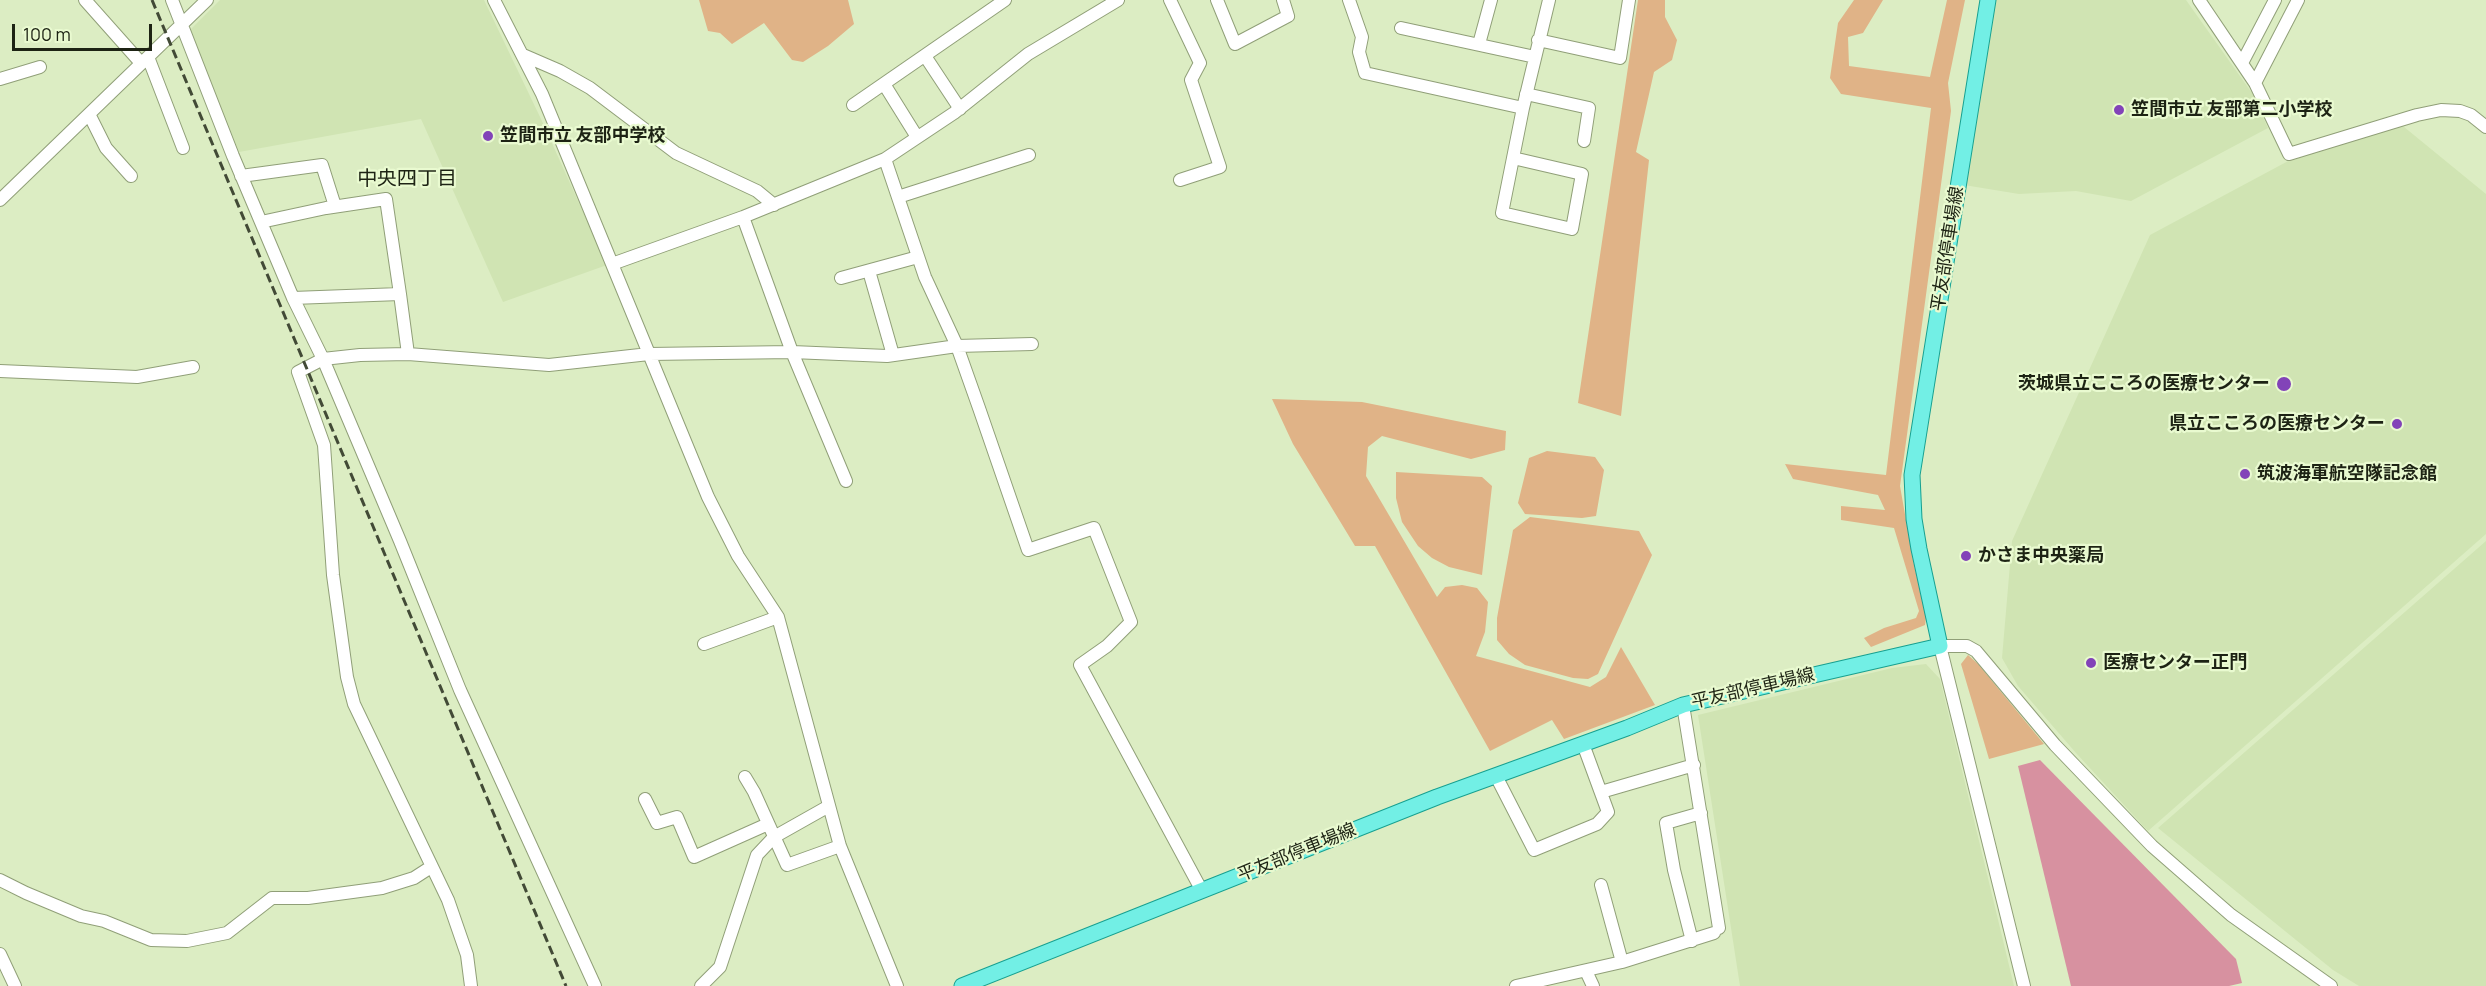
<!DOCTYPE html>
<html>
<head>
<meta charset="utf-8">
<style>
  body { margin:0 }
  #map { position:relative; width:2486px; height:986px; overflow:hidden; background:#dcedc3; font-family:Manrope,sans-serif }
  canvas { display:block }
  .scale { position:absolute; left:12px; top:24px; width:140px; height:27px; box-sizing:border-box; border:3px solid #1d2314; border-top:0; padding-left:8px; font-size:18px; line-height:21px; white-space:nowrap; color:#1d2314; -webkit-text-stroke:4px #e9fad0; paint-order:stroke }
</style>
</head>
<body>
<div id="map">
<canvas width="2486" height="986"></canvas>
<div class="scale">100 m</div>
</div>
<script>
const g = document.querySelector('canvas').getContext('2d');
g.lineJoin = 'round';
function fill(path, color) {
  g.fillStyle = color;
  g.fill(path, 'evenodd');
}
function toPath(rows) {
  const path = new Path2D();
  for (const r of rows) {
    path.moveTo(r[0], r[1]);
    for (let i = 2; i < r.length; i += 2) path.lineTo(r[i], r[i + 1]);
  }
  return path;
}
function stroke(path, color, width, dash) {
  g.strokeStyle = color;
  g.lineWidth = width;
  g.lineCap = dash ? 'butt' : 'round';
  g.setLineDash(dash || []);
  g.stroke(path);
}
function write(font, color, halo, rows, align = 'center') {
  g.font = font + ' Manrope,"Noto Sans JP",sans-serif';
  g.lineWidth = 4.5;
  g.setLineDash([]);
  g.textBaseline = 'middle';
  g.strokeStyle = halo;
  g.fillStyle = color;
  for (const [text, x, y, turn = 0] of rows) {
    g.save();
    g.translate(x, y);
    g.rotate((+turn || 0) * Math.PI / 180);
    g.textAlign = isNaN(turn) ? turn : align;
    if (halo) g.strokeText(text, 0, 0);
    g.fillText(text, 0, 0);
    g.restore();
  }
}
const built = toPath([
  [220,0,484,0,541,119,607,265,503,302,421,119,239,152,187,33],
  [1995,0,2186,0,2252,93,2268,128,2131,201,2076,191,2019,194,1964,185],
  [2398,122,2486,194,2486,534,2148,831,2076,753,2018,686,2002,658,2012,541,2150,235,2305,152],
  [2486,541,2486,986,2359,986,2333,970,2158,828],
  [1926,664,1940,679,2014,986,1740,986,1698,715,1892,668]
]);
const green = toPath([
  [699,0,848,0,854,24,828,46,803,62,792,60,764,23,732,44,720,33,708,31],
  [1638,0,1665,0,1665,17,1677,40,1672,60,1654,72,1636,152,1649,160,1621,416,1578,403],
  [1854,0,1883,0,1863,33,1848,37,1849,66,1930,77,1947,0,1965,0,1948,83,1951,111,1900,486,1913,560,1926,618,1925,625,1871,647,1864,638,1884,628,1916,618,1919,611,1894,528,1841,520,1841,506,1885,510,1878,495,1793,479,1785,464,1886,475,1931,108,1841,94,1830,78,1838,23],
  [1272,399,1362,402,1506,431,1505,450,1471,459,1382,436,1368,447,1366,476,1437,597,1445,587,1462,585,1477,588,1488,602,1485,632,1476,656,1590,687,1606,677,1621,647,1655,705,1564,739,1552,720,1490,751,1375,546,1355,546,1293,444],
  [1547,451,1595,457,1604,470,1596,516,1582,518,1525,514,1518,503,1529,458],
  [1396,472,1482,477,1492,486,1482,575,1449,567,1432,558,1418,546,1402,522,1396,498],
  [1530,517,1639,531,1652,555,1598,674,1588,679,1573,678,1525,665,1509,654,1497,640,1497,618,1513,530],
  [1968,655,1978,664,2044,744,1989,759,1961,664]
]);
const water = toPath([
  [2040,760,2236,959,2242,983,2229,986,2071,986,2018,766]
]);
const minor = toPath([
  [85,0,141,63],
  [172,0,233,156,293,298,323,359,400,541,460,690,595,986],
  [494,0,542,94,708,497,738,556,778,617,840,846,897,986],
  [1170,0,1200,63,1191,80,1220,167,1180,180],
  [1217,0,1235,44,1288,16,1283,0],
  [1349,0,1362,37,1359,52,1365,73,1523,108,1549,0],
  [2199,0,2255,83,2289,154,2417,115,2441,110,2460,111,2471,115,2486,127],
  [1401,28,1535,57],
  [1538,40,1620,58,1629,0],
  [1479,44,1491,0],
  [523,55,560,71,590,88,676,153,757,191,774,205],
  [925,56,960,109],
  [148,57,183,148],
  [2242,63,2275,0],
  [0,79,40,67],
  [2255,83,2298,0],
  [884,84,917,137],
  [1526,94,1589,108,1584,141],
  [853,105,1005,0],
  [89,114,106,148,131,176],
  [1513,158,1582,174,1572,229,1502,213,1523,108],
  [885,159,925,277,957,346,979,408,1028,550,1094,528,1131,622,1107,646,1080,665,1202,891],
  [241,176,322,165,335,206],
  [898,197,1029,155],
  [0,200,207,0],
  [743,217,792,352,846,481],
  [261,222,326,208,386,199,400,294],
  [612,264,743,217,885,159,954,113,1028,54,1118,0],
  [869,271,893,355],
  [841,278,918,257],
  [293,298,400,294,408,354],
  [0,371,137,377,193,367],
  [704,644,778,617],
  [1683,705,1719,928],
  [1496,776,1534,850,1597,824,1608,812,1583,744],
  [745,777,754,792,787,865,840,846],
  [1601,792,1694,765],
  [645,799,657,823,677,817,694,857,768,824],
  [0,880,26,893,81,916,104,921,151,940,187,941,227,933,272,898,308,898,382,888,414,878,431,867],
  [1601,885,1622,962],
  [1692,941,1674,870,1666,823,1701,813],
  [0,954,15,986],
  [1586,971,1593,986],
  [471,986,467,955,448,900,354,704,347,677,333,575,324,445,298,372,323,359,360,355,408,354,549,365,649,354,792,352,887,356,957,346,1032,344],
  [701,986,720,967,757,855,774,837,829,806],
  [1516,986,1622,962,1714,933],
  [2024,986,1940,646,1967,646,1976,651,2055,745,2152,846,2231,915,2331,986]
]);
const major = toPath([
  [962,986,1437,797,1627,728,1683,705,1940,646,1919,549,1914,519,1912,475,1988,0]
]);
const rail = toPath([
  [152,0,566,986]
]);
const markers = [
  [2119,110,6,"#8243b8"],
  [488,136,6,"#8243b8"],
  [2284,384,8,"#8243b8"],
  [2397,424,6,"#8243b8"],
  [2245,474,6,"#8243b8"],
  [1966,556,6,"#8243b8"],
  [2091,663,6,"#8243b8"]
];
const poiNames = [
  ["笠間市立 友部第二小学校",2131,110],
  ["笠間市立 友部中学校",500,136],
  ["茨城県立こころの医療センター",2270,384,"right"],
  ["県立こころの医療センター",2385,424,"right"],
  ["筑波海軍航空隊記念館",2257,474],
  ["かさま中央薬局",1978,556],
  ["医療センター正門",2103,663]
];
const streetNames = [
  ["平友部停車場線",1948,249,-81],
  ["平友部停車場線",1753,689,-13],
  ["平友部停車場線",1297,853,-22]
];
const neighbourhoodNames = [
  ["中央四丁目",407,179]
];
fill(built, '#d0e4b3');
fill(green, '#e0b387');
fill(water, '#d791a0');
stroke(minor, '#909f78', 14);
stroke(major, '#17a090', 17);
stroke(minor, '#fff', 12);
stroke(major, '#72efe5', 15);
stroke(rail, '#424a36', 3, [9, 4.5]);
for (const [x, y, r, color] of markers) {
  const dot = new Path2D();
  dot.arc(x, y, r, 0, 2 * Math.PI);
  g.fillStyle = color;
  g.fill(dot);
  stroke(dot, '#e9fad0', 2);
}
write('bold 18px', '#1d2314', '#e9fad0', poiNames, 'left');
write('18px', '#1d2314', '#e9fad0', streetNames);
write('20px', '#1d2314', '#e9fad0', neighbourhoodNames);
</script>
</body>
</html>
